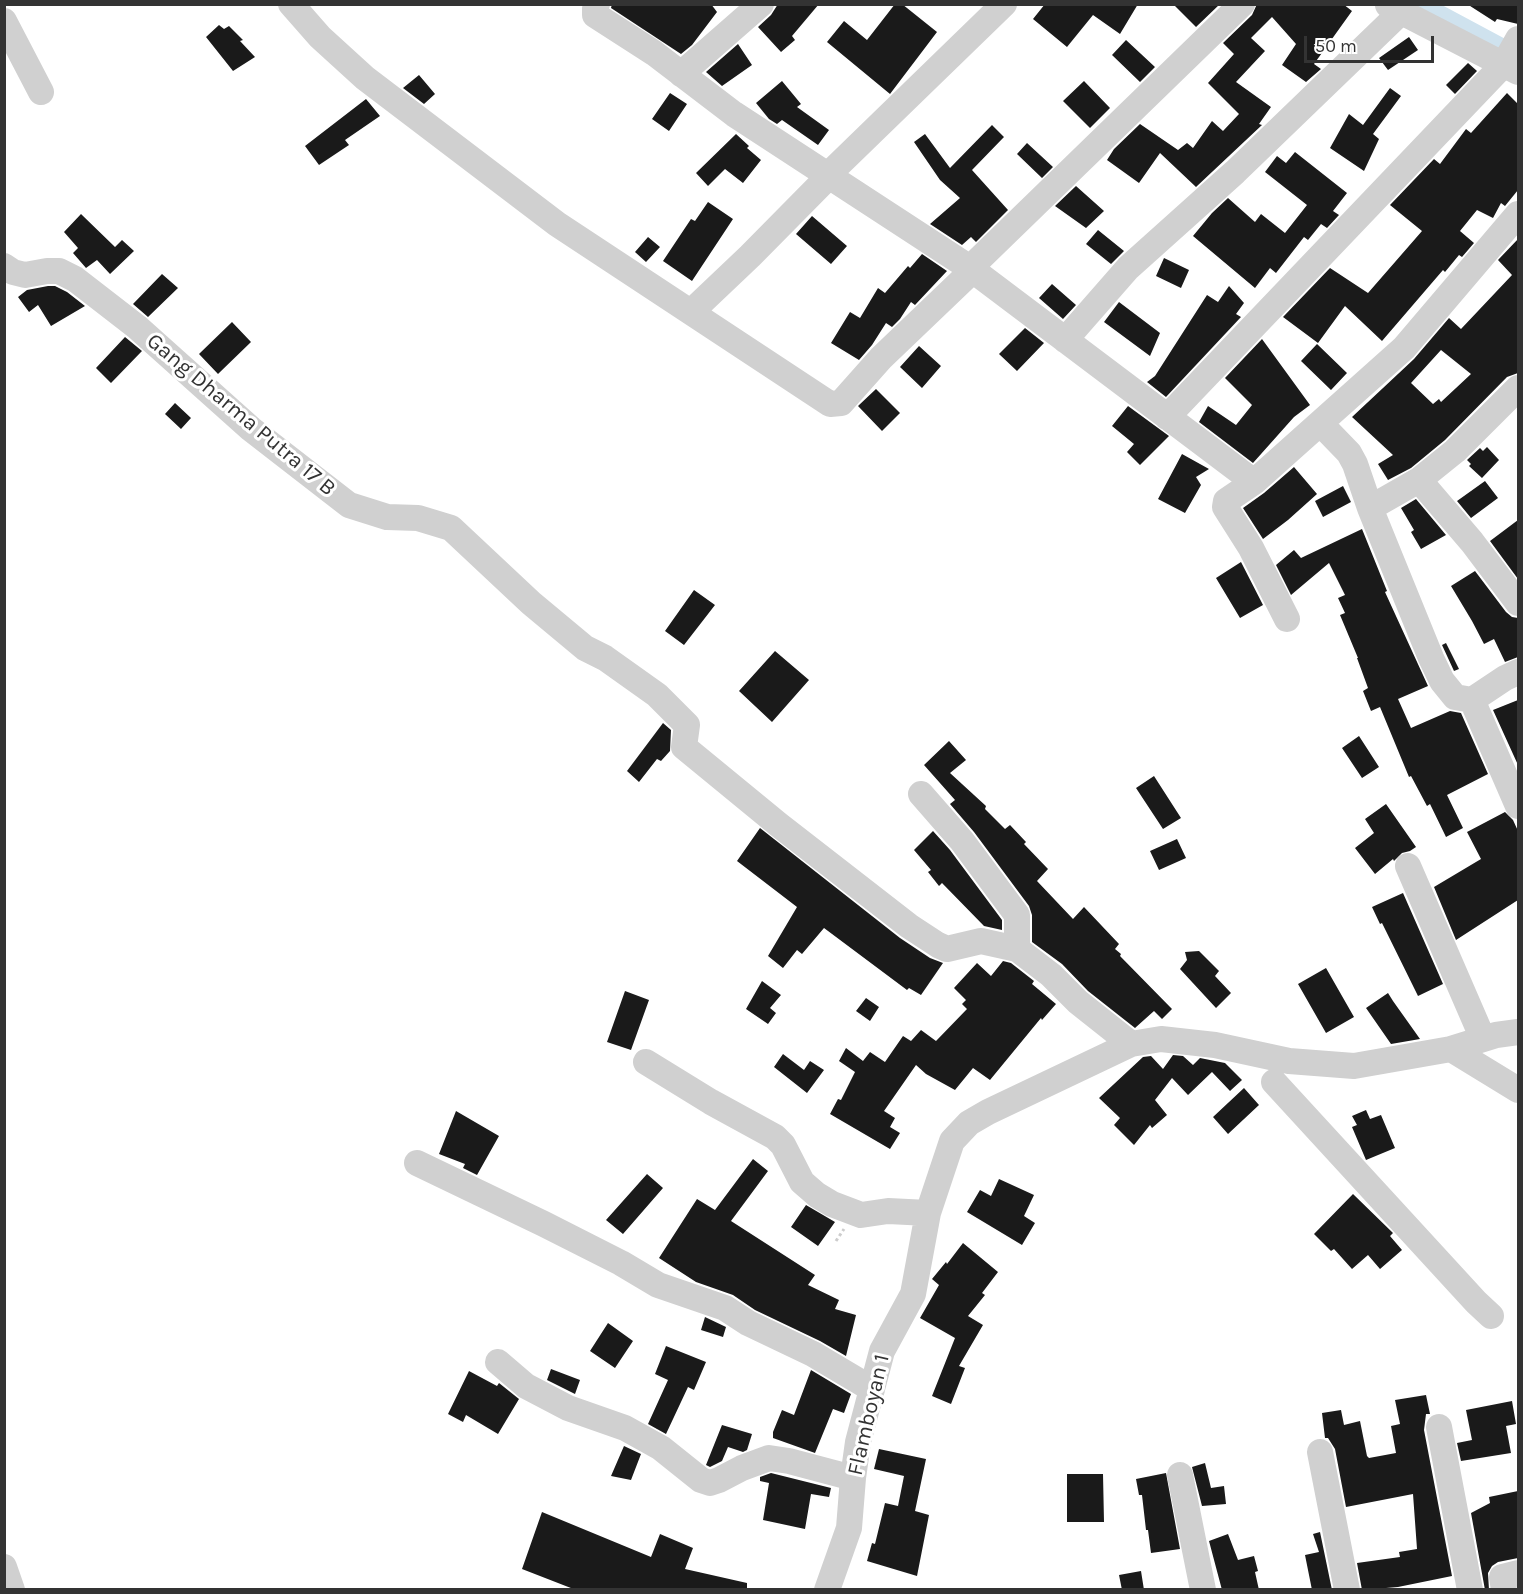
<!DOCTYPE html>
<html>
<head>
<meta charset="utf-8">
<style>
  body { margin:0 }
  #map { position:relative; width:1523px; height:1594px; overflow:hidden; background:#fff; font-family:Karla,sans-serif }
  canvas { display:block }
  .frame { position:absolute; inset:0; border:6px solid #333; pointer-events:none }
  .scale { position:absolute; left:1304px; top:36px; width:130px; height:27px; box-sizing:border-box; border:3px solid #333; border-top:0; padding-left:8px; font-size:18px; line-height:21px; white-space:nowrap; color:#333; -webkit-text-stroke:4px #fff; paint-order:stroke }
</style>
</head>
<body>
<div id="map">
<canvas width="1523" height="1594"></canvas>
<div class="frame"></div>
<div class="scale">50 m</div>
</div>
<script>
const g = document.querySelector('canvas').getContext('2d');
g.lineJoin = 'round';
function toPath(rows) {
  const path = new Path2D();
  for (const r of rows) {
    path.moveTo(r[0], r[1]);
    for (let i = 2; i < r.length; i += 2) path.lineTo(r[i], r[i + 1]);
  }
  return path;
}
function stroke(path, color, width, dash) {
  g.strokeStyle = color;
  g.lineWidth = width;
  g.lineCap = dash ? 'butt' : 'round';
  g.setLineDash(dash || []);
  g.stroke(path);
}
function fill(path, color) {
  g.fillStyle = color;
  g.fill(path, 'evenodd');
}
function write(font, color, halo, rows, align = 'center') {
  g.font = font + ' Karla,sans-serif';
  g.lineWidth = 6;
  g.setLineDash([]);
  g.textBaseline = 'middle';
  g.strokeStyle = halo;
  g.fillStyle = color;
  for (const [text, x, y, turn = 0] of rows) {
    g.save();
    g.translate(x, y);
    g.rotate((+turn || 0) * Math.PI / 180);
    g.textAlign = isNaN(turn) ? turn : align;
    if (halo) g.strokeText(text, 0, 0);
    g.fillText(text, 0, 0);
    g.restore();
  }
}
const canal = toPath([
  [1421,4,1518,56]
]);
const building = toPath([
  [612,4,711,4,717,12,692,45,681,54,611,8],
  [778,4,819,4,792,36,795,40,781,52,758,27,771,15],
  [895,4,902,4,937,32,890,94,827,42,844,21,867,40],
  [1045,4,1138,4,1120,34,1093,15,1067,47,1033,19],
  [1173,4,1220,4,1196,27],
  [1257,4,1343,4,1352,11,1314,64,1321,69,1306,82,1282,65,1296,44,1272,17,1251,38,1265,51,1236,82,1271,107,1259,124,1262,125,1196,187,1160,153,1139,183,1107,160,1114,149,1140,124,1178,150,1187,143,1193,148,1212,121,1223,131,1239,114,1208,83,1234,54,1223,43,1252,15],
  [1467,4,1518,4,1518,24,1497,19,1495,22],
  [219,25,224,29,229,26,243,40,240,41,255,57,233,71,206,37],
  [1409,37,1418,50,1388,70,1379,58],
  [1126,40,1155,67,1140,82,1112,55],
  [738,44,752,65,722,86,706,72],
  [1468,63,1477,71,1455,94,1446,85],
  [419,75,435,94,424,104,403,88],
  [782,81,801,104,797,107,829,130,818,145,782,120,777,124,769,119,756,103],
  [1084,81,1110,108,1090,128,1063,101],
  [1390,88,1401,96,1373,134,1379,139,1364,171,1330,148,1349,114,1363,125],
  [670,93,687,104,669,131,652,119],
  [1507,93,1518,104,1518,190,1505,206,1501,203,1493,218,1477,210,1460,231,1474,243,1462,257,1459,255,1445,272,1443,270,1382,341,1345,306,1318,343,1283,317,1330,268,1368,293,1422,231,1390,205,1434,159,1440,164,1466,129,1471,133],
  [366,99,380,116,345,140,349,145,319,165,305,146],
  [992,125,1004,137,972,170,1008,210,976,242,971,237,962,245,930,224,960,198,940,180,914,142,925,134,950,168],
  [736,134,749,146,747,148,761,160,743,183,725,169,708,186,696,173],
  [1027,143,1053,167,1042,178,1017,154],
  [1295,152,1347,193,1333,211,1339,215,1327,228,1321,224,1308,240,1304,237,1276,273,1270,268,1255,288,1193,236,1212,213,1228,198,1255,222,1261,214,1285,233,1307,205,1265,172,1277,156,1286,163],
  [1076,186,1104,211,1086,228,1055,206],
  [708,202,733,219,692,281,663,261,691,219,695,221],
  [81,214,115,247,122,240,134,251,110,274,97,260,86,268,73,253,78,248,64,232],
  [812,216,847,246,831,264,796,234],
  [1098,230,1124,251,1111,264,1086,244],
  [648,237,660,247,646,262,635,252],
  [1518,239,1518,373,1507,377,1445,440,1411,468,1388,480,1378,464,1393,455,1352,417,1414,359,1449,318,1461,329,1512,275,1498,260],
  [1441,350,1471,374,1441,402,1439,399,1433,404,1411,383],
  [922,254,947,271,915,305,911,302,900,319,892,327,886,323,872,345,859,360,831,343,850,312,860,318,878,288,885,293,908,266,910,268],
  [1164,258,1189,270,1181,288,1156,276],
  [162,274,178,288,148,317,133,304],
  [1052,284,1076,305,1063,319,1039,298],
  [48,286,55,286,67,292,85,306,51,326,38,305,29,312,18,297,27,290],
  [1229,286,1244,303,1236,314,1241,317,1166,397,1147,382,1155,376,1207,295,1218,302],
  [1119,302,1160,333,1150,356,1104,322],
  [232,322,251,342,218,374,199,354],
  [1025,328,1044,343,1017,371,999,354],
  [125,337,142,351,111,383,96,368],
  [1262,339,1310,405,1294,417,1253,463,1199,422,1208,406,1236,425,1252,405,1225,378],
  [1317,344,1347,373,1331,390,1301,361],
  [919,346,941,366,922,388,900,367],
  [876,389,900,413,882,431,858,406],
  [175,403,191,418,181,429,165,414],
  [1128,406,1169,436,1140,465,1127,452,1134,444,1112,426],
  [1487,447,1499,460,1482,478,1469,466,1471,464,1467,460,1480,448,1483,451],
  [1182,454,1209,469,1196,477,1201,485,1185,513,1158,499],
  [1294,467,1317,494,1288,520,1263,539,1243,508,1264,493],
  [1485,481,1498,498,1471,518,1457,501],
  [1343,486,1351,502,1323,517,1315,501],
  [1416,499,1446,535,1421,549,1411,532,1414,530,1401,508],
  [1518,520,1518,579,1490,541],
  [1362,529,1387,591,1385,592,1428,686,1398,699,1411,728,1450,711,1461,713,1488,774,1447,795,1463,828,1446,837,1430,804,1427,806,1411,776,1409,777,1380,707,1371,711,1363,691,1368,688,1357,658,1358,658,1340,615,1345,613,1338,598,1345,595,1329,563,1291,595,1276,565,1294,550,1301,558],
  [1241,562,1263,605,1240,618,1216,578],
  [1475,571,1506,612,1512,617,1518,618,1518,657,1505,662,1494,639,1484,644,1472,621,1451,586],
  [694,590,715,605,684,645,665,631],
  [1446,643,1459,669,1454,671,1442,645],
  [775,651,809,680,772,722,739,691],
  [1518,700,1518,765,1493,710],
  [663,723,671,730,670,751,661,761,657,759,639,782,627,771],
  [1359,736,1379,767,1362,778,1342,748],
  [949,741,966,760,950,773,986,806,985,809,1005,829,1010,825,1026,842,1024,844,1048,869,1037,881,1073,919,1084,907,1119,944,1115,949,1121,954,1120,956,1172,1009,1162,1019,1154,1011,1135,1028,1088,991,1062,964,1032,942,1032,915,1029,906,974,832,950,804,955,800,924,765],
  [1154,776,1181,818,1163,829,1136,788],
  [1386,804,1416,847,1410,851,1402,853,1394,861,1393,859,1375,874,1355,848,1374,833,1365,819],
  [1505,812,1513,820,1518,831,1518,900,1456,940,1434,887,1481,859,1467,832],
  [760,828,900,938,930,958,943,963,921,995,909,988,907,990,824,928,802,954,797,950,783,968,768,956,797,907,737,861],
  [933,831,950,850,1002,920,1002,930,984,926,942,883,939,886,928,872,931,870,914,850],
  [1177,839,1186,858,1159,870,1150,851],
  [1403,893,1443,984,1418,996,1382,923,1380,924,1372,907],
  [1199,951,1219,971,1215,976,1231,993,1216,1008,1180,969,1187,960,1185,952],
  [1003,961,1011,963,1034,981,1032,984,1056,1004,1042,1020,1041,1018,990,1080,973,1068,955,1090,926,1074,916,1065,884,1111,895,1118,890,1127,900,1133,890,1149,830,1114,838,1099,841,1100,855,1072,839,1061,846,1048,863,1061,870,1052,885,1062,903,1036,911,1041,921,1030,936,1041,967,1009,962,1004,966,1000,954,988,977,963,991,976],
  [1326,968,1354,1017,1326,1033,1298,984],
  [762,981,781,995,770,1008,776,1013,768,1024,746,1009],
  [625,991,649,1000,631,1050,607,1042],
  [1388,993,1393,1001,1420,1039,1391,1044,1366,1008],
  [866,998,879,1007,870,1021,856,1011],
  [783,1054,804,1070,810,1061,824,1070,807,1093,774,1067],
  [1173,1055,1183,1056,1193,1065,1200,1058,1225,1063,1242,1080,1230,1091,1212,1072,1188,1095,1172,1078,1155,1100,1167,1115,1152,1128,1150,1125,1134,1145,1114,1125,1120,1118,1099,1098,1143,1057,1151,1056,1163,1069],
  [1244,1088,1259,1105,1228,1134,1213,1117],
  [1366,1110,1370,1119,1381,1115,1395,1148,1366,1160,1352,1127,1357,1125,1352,1116],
  [456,1111,499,1136,477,1175,463,1168,465,1164,439,1154],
  [753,1159,768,1171,731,1221,815,1275,808,1285,839,1300,835,1309,856,1315,846,1356,820,1341,755,1310,733,1295,696,1282,659,1258,697,1199,715,1210],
  [647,1174,663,1188,623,1234,606,1220],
  [999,1179,1034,1195,1024,1216,1035,1223,1022,1245,967,1212,980,1190,991,1196],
  [1353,1194,1393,1233,1390,1236,1402,1250,1380,1269,1368,1255,1352,1269,1334,1249,1331,1251,1314,1234],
  [806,1205,835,1222,818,1246,791,1227],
  [963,1243,998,1272,982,1293,985,1295,968,1316,983,1325,959,1366,965,1368,951,1404,932,1396,955,1338,920,1318,939,1285,932,1279,946,1262,947,1264],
  [705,1317,726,1327,723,1337,701,1330],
  [608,1323,633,1341,615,1368,590,1351],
  [666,1346,706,1362,694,1390,688,1387,666,1434,648,1424,668,1380,655,1374],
  [551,1369,580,1380,575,1394,547,1380],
  [811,1370,851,1394,844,1413,833,1409,815,1453,773,1438,773,1432,782,1410,794,1415],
  [469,1371,497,1386,499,1383,519,1399,498,1434,466,1415,463,1422,448,1414],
  [1426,1395,1430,1414,1426,1414,1424,1430,1452,1576,1398,1587,1362,1590,1357,1563,1400,1557,1399,1552,1417,1549,1413,1494,1346,1507,1335,1449,1328,1438,1325,1438,1322,1413,1341,1410,1344,1425,1360,1421,1367,1456,1369,1458,1396,1453,1391,1426,1400,1424,1395,1400],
  [1512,1401,1516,1424,1506,1426,1511,1453,1461,1461,1457,1443,1472,1440,1466,1410],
  [722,1425,752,1434,747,1450,743,1452,728,1447,722,1461,710,1467,706,1465],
  [624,1446,641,1454,631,1480,611,1476],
  [879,1449,926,1459,915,1511,929,1515,917,1576,867,1561,872,1543,875,1544,885,1503,898,1506,904,1476,874,1469],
  [1205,1463,1211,1488,1224,1486,1226,1504,1202,1506,1192,1467],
  [771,1473,831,1488,829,1497,811,1494,805,1529,763,1520,769,1483,760,1481,760,1477],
  [1166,1473,1180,1549,1151,1553,1148,1530,1146,1530,1142,1495,1139,1495,1136,1479],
  [1067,1474,1103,1474,1104,1522,1067,1522],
  [1518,1491,1518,1558,1498,1562,1492,1566,1488,1573,1489,1590,1485,1590,1471,1513,1490,1503,1489,1497],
  [542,1512,651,1557,660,1534,693,1548,685,1569,747,1583,747,1590,576,1590,522,1569],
  [1320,1532,1332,1590,1312,1590,1305,1555,1319,1552,1313,1534],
  [1228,1534,1238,1560,1254,1556,1258,1571,1255,1572,1259,1590,1222,1590,1209,1541],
  [1141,1571,1144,1590,1122,1590,1119,1575]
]);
const path = toPath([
  [836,1241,844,1229]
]);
const minor = toPath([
  [291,4,320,37,365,78,557,224,830,404,841,403,881,358,973,270],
  [597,4,595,9,595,15,654,53,734,114,970,268,1254,482,1404,348,1518,214],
  [1388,5,1518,72],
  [4,21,41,92],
  [681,74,761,4],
  [4,266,13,272,25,275,47,271,59,271,75,279,137,327,251,429,349,505,387,517,418,518,451,528,531,603,585,648,605,658,657,695,687,725,684,747,779,825,909,926,938,945,947,949,981,941,1017,949,1051,975,1078,1002,1131,1044],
  [970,268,1242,4],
  [691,312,750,256,829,176,835,168,1004,4],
  [1065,340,1128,268,1235,172,1402,11,1405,4],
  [1167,417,1504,64,1518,39],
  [1320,423,1349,453,1355,464,1370,508,1431,658,1442,681,1455,697,1472,700,1518,806],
  [1419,480,1472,542,1518,603],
  [1254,482,1226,501,1225,507,1251,548,1287,619],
  [1370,508,1419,480,1455,451,1518,388],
  [1472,700,1505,678,1518,672],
  [921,794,962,841,1017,915,1017,949],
  [1408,866,1483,1039],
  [1451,1049,1518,1090],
  [646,1062,711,1102,775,1137,783,1145,802,1182,817,1195,832,1204,861,1215,888,1211,928,1213],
  [1274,1082,1476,1302,1491,1316],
  [417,1163,544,1224,621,1263,658,1285,725,1308,748,1323,813,1354,872,1389],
  [498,1362,526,1386,568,1408,625,1428,661,1448,701,1480,710,1483,719,1480,742,1468,769,1458,789,1461,853,1478],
  [1439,1427,1470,1590],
  [1320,1452,1347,1590],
  [1180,1475,1203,1590],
  [4,1567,12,1590],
  [827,1590,849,1528,853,1478,858,1442,882,1351,913,1294,928,1213,952,1141,969,1123,988,1112,1131,1044,1161,1039,1215,1045,1289,1061,1354,1066,1451,1049,1496,1035,1518,1032],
  [1504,1590,1502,1577,1518,1573]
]);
const streetNames = [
  ["Gang Dharma Putra 17 B",241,415,40],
  ["Flamboyan 1",869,1415,-77]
];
stroke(canal, '#cfe2ee', 18);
fill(building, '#1a1a1a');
stroke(path, '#cdcdcd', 3, [3, 3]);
stroke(minor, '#d0d0d0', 26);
write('22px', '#333', '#fff', streetNames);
</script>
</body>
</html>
